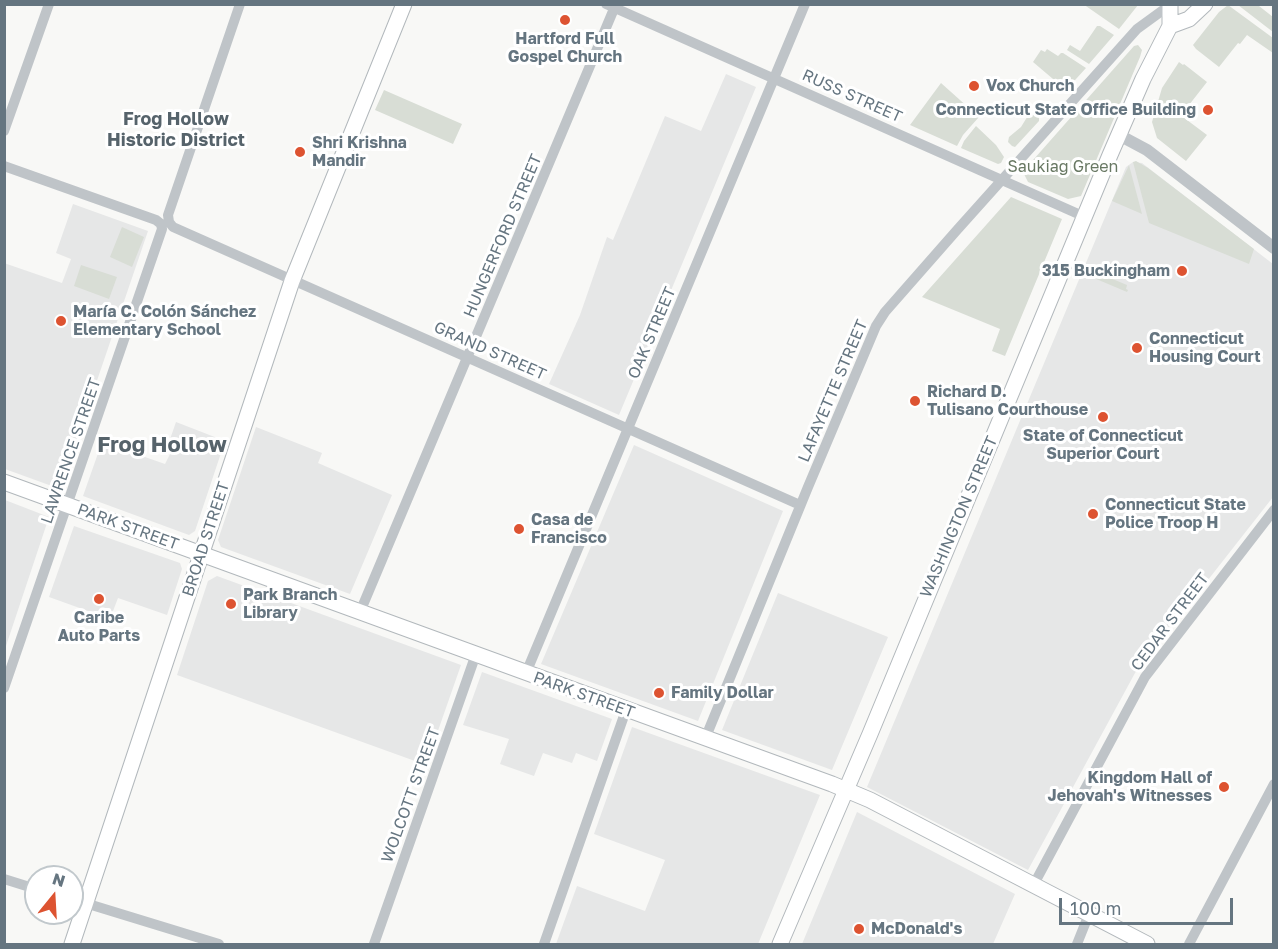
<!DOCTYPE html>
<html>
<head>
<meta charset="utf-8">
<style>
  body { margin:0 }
  #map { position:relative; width:1278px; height:949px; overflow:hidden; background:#f8f8f6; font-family:"Golos Text",sans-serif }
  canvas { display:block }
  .frame { position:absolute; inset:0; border:6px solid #657580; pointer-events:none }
  .north { position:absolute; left:24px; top:865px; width:60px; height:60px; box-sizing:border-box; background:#fff; border:2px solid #c1c8cc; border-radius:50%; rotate:18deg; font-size:16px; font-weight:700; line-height:24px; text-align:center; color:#657580 }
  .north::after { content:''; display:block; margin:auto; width:21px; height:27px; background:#dd5331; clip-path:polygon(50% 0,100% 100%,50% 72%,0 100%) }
  .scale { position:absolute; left:1059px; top:898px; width:174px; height:27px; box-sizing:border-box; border:3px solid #657580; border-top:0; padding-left:8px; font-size:18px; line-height:21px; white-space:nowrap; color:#657580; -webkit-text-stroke:4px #fff; paint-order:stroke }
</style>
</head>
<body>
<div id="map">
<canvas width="1278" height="949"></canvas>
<div class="frame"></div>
<div class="north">N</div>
<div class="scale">100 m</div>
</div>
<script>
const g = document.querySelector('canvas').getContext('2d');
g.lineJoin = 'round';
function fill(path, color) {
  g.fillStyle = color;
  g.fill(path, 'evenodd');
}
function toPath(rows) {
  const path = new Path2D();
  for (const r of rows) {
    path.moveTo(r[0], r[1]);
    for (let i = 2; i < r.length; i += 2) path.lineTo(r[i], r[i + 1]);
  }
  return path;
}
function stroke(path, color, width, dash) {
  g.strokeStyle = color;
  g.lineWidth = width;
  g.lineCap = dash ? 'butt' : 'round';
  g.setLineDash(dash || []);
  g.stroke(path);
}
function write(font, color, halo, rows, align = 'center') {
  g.font = font + ' "Golos Text",sans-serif';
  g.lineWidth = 6;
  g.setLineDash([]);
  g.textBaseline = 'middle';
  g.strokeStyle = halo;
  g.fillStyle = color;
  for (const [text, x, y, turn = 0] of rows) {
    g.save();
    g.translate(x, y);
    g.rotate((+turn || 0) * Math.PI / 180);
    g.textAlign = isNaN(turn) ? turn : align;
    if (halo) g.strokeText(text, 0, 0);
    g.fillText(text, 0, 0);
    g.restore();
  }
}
const built = toPath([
  [726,74,756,87,619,415,549,384,580,315,607,237,613,240,665,116,701,131],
  [1133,162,1142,163,1273,264,1273,497,1135,673,1028,870,867,787,1126,167],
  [73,204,148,231,60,489,5,469,4,263,62,283,71,259,56,253],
  [176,422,225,441,195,531,189,535,83,496,102,442,165,464,173,448,168,445],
  [256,427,322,453,318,463,392,495,350,594,221,547,218,540],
  [634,445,783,511,698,721,541,664],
  [5,500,49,517,5,649,4,500],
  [74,526,180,563,182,569,167,615,118,598,110,619,49,597],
  [217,576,461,665,426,765,177,675,208,581],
  [778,593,888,637,832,770,722,730],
  [482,672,612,719,597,761,576,753,572,763,543,753,534,776,500,764,509,739,463,725],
  [632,727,820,795,758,944,556,944,577,886,645,911,665,860,594,834],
  [857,812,1015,894,993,944,802,944]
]);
const green = toPath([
  [1083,4,1137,4,1138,5,1119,29],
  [1228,5,1273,38,1273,53,1247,35,1240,44,1238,43,1219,67,1196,49,1193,45,1219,12],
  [1238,5,1259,6,1273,17,1273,32],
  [1097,26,1100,26,1114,35,1089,64,1067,50,1070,45,1080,51],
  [1138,45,1142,50,1140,57,1081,196,1068,199,1028,182,1024,174,1026,168,1134,46],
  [1047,49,1058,56,1061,53,1063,53,1086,68,1066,90,1033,62,1041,50,1045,52],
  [1179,62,1183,65,1184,64,1207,82,1189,105,1191,107,1183,117,1207,135,1186,161,1157,138,1152,122,1162,88],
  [941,83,979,117,963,135,957,146,910,125],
  [384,90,462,124,453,144,375,110],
  [1033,113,1039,117,1039,121,1015,147,1012,146,1008,142,1009,137,1021,127,1029,114],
  [976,126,996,145,1004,157,1001,163,998,164,961,148,964,141],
  [1136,161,1148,168,1254,249,1249,264,1149,223,1133,162],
  [1129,165,1142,214,1112,201],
  [1011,197,1062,219,1005,356,992,351,1000,329,922,297],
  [122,227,144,237,132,267,110,257],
  [1085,264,1099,270,1098,273,1127,285,1126,289,1128,290,1127,292,1082,273],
  [81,265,117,277,109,299,74,286]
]);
const minor = toPath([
  [240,4,168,215,169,222,173,227,800,505],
  [606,4,1085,217],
  [4,131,49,4],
  [4,166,156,220,161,224,162,229,4,688],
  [360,612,616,4],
  [526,673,805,4],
  [705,739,808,487,876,326,885,312,957,230,1137,29,1170,5],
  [4,879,36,889],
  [1033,886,1145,677,1274,510],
  [72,899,219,944],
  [374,944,476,654],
  [544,944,626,710],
  [1077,944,1089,914],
  [1189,944,1274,784]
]);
const tertiary = toPath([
  [1119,135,1147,150,1274,248]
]);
const secondary = toPath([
  [1170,26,1189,19,1205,4],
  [4,482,832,784,870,800,1147,944],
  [72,944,292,281,404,4],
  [780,944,870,734,1110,155,1143,79,1170,26,1170,4]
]);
const markers = [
  [565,20,6,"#dd5331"],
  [974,86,6,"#dd5331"],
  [1208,110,6,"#dd5331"],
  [300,152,6,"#dd5331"],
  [1182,271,6,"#dd5331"],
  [61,321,6,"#dd5331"],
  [1137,348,6,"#dd5331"],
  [915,401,6,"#dd5331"],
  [1103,417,6,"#dd5331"],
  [1093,514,6,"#dd5331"],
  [519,529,6,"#dd5331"],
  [99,599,6,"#dd5331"],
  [231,604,6,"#dd5331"],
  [659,693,6,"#dd5331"],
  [1224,787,6,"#dd5331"],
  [859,929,6,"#dd5331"]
];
const poiNames = [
  ["Hartford Full",565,39,"center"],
  ["Gospel Church",565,57,"center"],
  ["Vox Church",986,86],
  ["Connecticut State Office Building",1196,110,"right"],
  ["Shri Krishna",312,143],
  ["Mandir",312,161],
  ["315 Buckingham",1170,271,"right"],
  ["María C. Colón Sánchez",73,312],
  ["Elementary School",73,330],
  ["Connecticut",1149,339],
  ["Housing Court",1149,357],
  ["Richard D.",927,392],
  ["Tulisano Courthouse",927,410],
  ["State of Connecticut",1103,436,"center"],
  ["Superior Court",1103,454,"center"],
  ["Connecticut State",1105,505],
  ["Police Troop H",1105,523],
  ["Casa de",531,520],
  ["Francisco",531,538],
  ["Park Branch",243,595],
  ["Library",243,613],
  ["Caribe",99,618,"center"],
  ["Auto Parts",99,636,"center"],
  ["Family Dollar",671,693],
  ["Kingdom Hall of",1212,778,"right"],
  ["Jehovah's Witnesses",1212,796,"right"],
  ["McDonald's",871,929]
];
const streetNames = [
  ["RUSS STREET",852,96,24],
  ["HUNGERFORD STREET",503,236,-67],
  ["OAK STREET",652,333,-67],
  ["GRAND STREET",490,351,24],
  ["LAFAYETTE STREET",833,391,-67],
  ["LAWRENCE STREET",71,451,-71],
  ["WASHINGTON STREET",959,517,-67],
  ["PARK STREET",128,527,20],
  ["BROAD STREET",206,539,-72],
  ["CEDAR STREET",1170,622,-53],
  ["PARK STREET",584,695,20],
  ["WOLCOTT STREET",411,795,-70]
];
const parkNames = [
  ["Saukiag Green",1063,167]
];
const neighbourhoodNames = [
  ["Frog Hollow",176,119],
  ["Historic District",176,140]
];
const districtNames = [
  ["Frog Hollow",162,445]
];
fill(built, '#e6e7e7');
fill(green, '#d8ddd5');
stroke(secondary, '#b2b8bc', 17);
stroke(minor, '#bfc4c8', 10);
stroke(tertiary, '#bfc4c8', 12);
stroke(secondary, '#fff', 15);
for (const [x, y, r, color] of markers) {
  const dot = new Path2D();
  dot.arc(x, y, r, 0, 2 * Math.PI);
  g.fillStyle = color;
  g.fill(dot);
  stroke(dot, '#fff', 2);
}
write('bold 16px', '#657580', '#fff', poiNames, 'left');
write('16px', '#657580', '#fff', streetNames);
write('16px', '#687863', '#fff', parkNames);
write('bold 18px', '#56636b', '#fff', neighbourhoodNames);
write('bold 22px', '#56636b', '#fff', districtNames);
</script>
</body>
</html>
